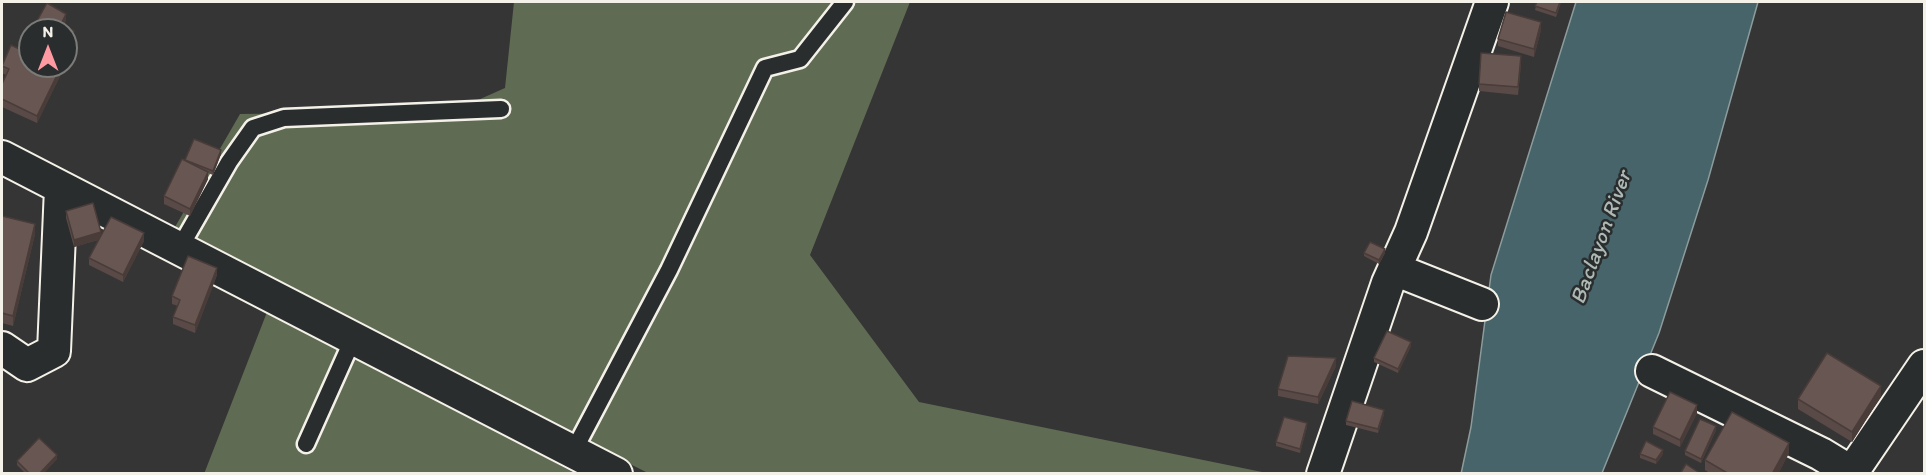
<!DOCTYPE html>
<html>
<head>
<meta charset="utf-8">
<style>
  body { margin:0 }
  #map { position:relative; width:1926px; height:475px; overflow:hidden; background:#363535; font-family:Itim,sans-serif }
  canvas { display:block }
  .frame { position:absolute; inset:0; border:3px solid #f4f1e8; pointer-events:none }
  .north { position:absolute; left:18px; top:18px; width:60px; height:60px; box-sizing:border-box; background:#2a2d2e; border:2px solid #7b7b78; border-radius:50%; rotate:0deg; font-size:16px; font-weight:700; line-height:24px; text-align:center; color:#f4f1e8 }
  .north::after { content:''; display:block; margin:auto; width:21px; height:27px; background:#ff9aa2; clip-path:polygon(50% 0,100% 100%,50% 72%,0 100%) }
</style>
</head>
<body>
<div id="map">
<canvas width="1926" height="475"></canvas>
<div class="frame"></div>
<div class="north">N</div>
</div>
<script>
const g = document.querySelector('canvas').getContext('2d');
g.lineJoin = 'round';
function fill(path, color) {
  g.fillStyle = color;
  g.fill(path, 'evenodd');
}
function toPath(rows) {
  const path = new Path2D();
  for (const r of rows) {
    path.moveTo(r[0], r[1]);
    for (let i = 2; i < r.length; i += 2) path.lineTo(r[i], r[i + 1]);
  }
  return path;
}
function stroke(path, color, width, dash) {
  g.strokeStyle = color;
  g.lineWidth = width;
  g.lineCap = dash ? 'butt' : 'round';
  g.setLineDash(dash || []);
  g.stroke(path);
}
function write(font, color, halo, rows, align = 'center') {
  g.font = font + ' Itim,sans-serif';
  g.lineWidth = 5;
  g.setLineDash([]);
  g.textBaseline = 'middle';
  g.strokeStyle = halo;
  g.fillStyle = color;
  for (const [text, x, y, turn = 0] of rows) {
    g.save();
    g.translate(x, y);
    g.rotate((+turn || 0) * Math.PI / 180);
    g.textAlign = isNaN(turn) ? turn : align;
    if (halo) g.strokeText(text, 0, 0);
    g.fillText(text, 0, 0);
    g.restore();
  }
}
const green = toPath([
  [514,2,910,2,810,255,919,402,1267,473,648,473,171,234,240,114,397,112,469,104,505,88],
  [269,307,574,473,204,474]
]);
const water = toPath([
  [1576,2,1758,2,1708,180,1659,333,1602,473,1461,474,1471,427,1491,275,1576,2]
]);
const service = toPath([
  [179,249,229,162,253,128,284,118,501,109],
  [306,444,353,339],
  [573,452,669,270,765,68,800,59,845,2]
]);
const minor = toPath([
  [2,157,616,474],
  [1394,269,1482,304],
  [2,348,27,365,54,351,61,188],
  [1652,371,1821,454,1854,474],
  [1852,472,1924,366],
  [1323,474,1388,283,1411,232,1492,2]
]);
const wall = toPath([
  [1537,2,1561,2,1556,17,1535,10],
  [1541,30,1534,57,1498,46,1498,39],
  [30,34,30,54,25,51,25,44],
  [1521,64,1518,95,1479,91,1479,84],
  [2,66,59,66,58,68,60,76,37,123,2,107,2,84,6,75,2,73],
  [221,154,213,175,208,173,208,179,190,216,164,204,164,196,185,160],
  [66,211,101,235,144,241,123,282,89,265,89,258,98,240,74,247,66,218],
  [2,216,35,234,13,326,2,323],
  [1364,253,1385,253,1379,264,1364,256],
  [217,275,195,333,173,324,173,317,178,306,172,304,172,296],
  [1411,346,1398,373,1374,362,1374,358],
  [1336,366,1318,404,1278,396,1278,389],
  [1881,396,1852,442,1798,409,1798,399],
  [1697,413,1680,447,1653,434,1653,427],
  [1384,414,1378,433,1346,425,1346,421],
  [1307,427,1300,453,1276,446,1276,442],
  [1716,430,1701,463,1685,455,1685,451],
  [1789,453,1778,474,1711,474,1705,470,1705,460],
  [1640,454,1663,454,1656,464,1640,458],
  [57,459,43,474,26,474,17,465,17,461]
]);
const shadedWall = toPath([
  [66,14,66,21,62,30,61,24],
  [1541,22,1541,30,1534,57,1534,49],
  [74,31,74,38,66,53,66,46],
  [60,69,60,76,37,123,37,116],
  [221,150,221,154,213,175,213,171],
  [208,172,208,179,190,216,190,209],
  [35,224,35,234,13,326,13,316],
  [101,232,101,239,74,247,74,240],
  [144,233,144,241,123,282,123,275],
  [1385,249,1385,253,1379,264,1379,260],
  [217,268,217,275,195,333,195,325],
  [1411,342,1411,346,1398,373,1398,369],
  [1336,358,1336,366,1318,404,1318,397],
  [1881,386,1881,396,1852,442,1852,432],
  [1697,405,1697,413,1680,447,1680,440],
  [1384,410,1384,414,1378,433,1378,429],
  [1307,423,1307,427,1300,453,1300,449],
  [1716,426,1716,430,1701,463,1701,459],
  [1789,443,1789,453,1778,474,1772,474],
  [1663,450,1663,454,1656,464,1656,460],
  [57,455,57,459,43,474,39,474]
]);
const building = toPath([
  [1537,2,1560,2,1556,13,1535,6,1537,2],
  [47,3,66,14,61,24,74,31,66,46,66,30,32,30,47,3],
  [1506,12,1541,22,1534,49,1498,39,1506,12],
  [30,34,30,47,25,44,30,34],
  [11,45,30,54,30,66,54,66,60,69,37,116,2,99,2,84,9,69,2,66,11,45],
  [1481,53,1521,56,1518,87,1479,84,1481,53],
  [194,139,221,150,213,171,185,160,194,139],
  [182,159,208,172,190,209,164,196,182,159],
  [93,203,101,232,74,240,66,211,93,203],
  [2,216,35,224,13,316,2,313,2,216],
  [111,217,144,233,123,275,89,258,111,217],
  [1370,242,1385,249,1379,260,1364,253,1370,242],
  [188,256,217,268,195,325,173,317,180,300,172,296,188,256],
  [1387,331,1411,342,1398,369,1374,358,1387,331],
  [1827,353,1881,386,1852,432,1798,399,1827,353],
  [1288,356,1336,358,1318,397,1278,389,1288,356],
  [1670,392,1697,405,1680,440,1653,427,1670,392],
  [1352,401,1384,410,1378,429,1346,421,1352,401],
  [1732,412,1789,443,1772,474,1729,474,1705,460,1732,412],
  [1284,417,1307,423,1300,449,1276,442,1284,417],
  [1700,419,1716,426,1701,459,1685,451,1700,419],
  [39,438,57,455,39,474,30,474,17,461,39,438],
  [1646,441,1663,450,1656,460,1640,454,1646,441],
  [1686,464,1701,474,1680,474,1686,464]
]);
const waterNames = [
  ["Baclayon River",1602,238,-70]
];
fill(green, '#5f6c53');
fill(water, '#466469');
stroke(water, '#8c9c9c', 1.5);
stroke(service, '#f4f1e8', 21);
stroke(minor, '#f4f1e8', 36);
stroke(service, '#2a2d2e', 16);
stroke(minor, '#2a2d2e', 32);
fill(wall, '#594a47');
fill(shadedWall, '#493c39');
fill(building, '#685652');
stroke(building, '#493c39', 1.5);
write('italic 22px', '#aeb9b5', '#2a2d2e', waterNames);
</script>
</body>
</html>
